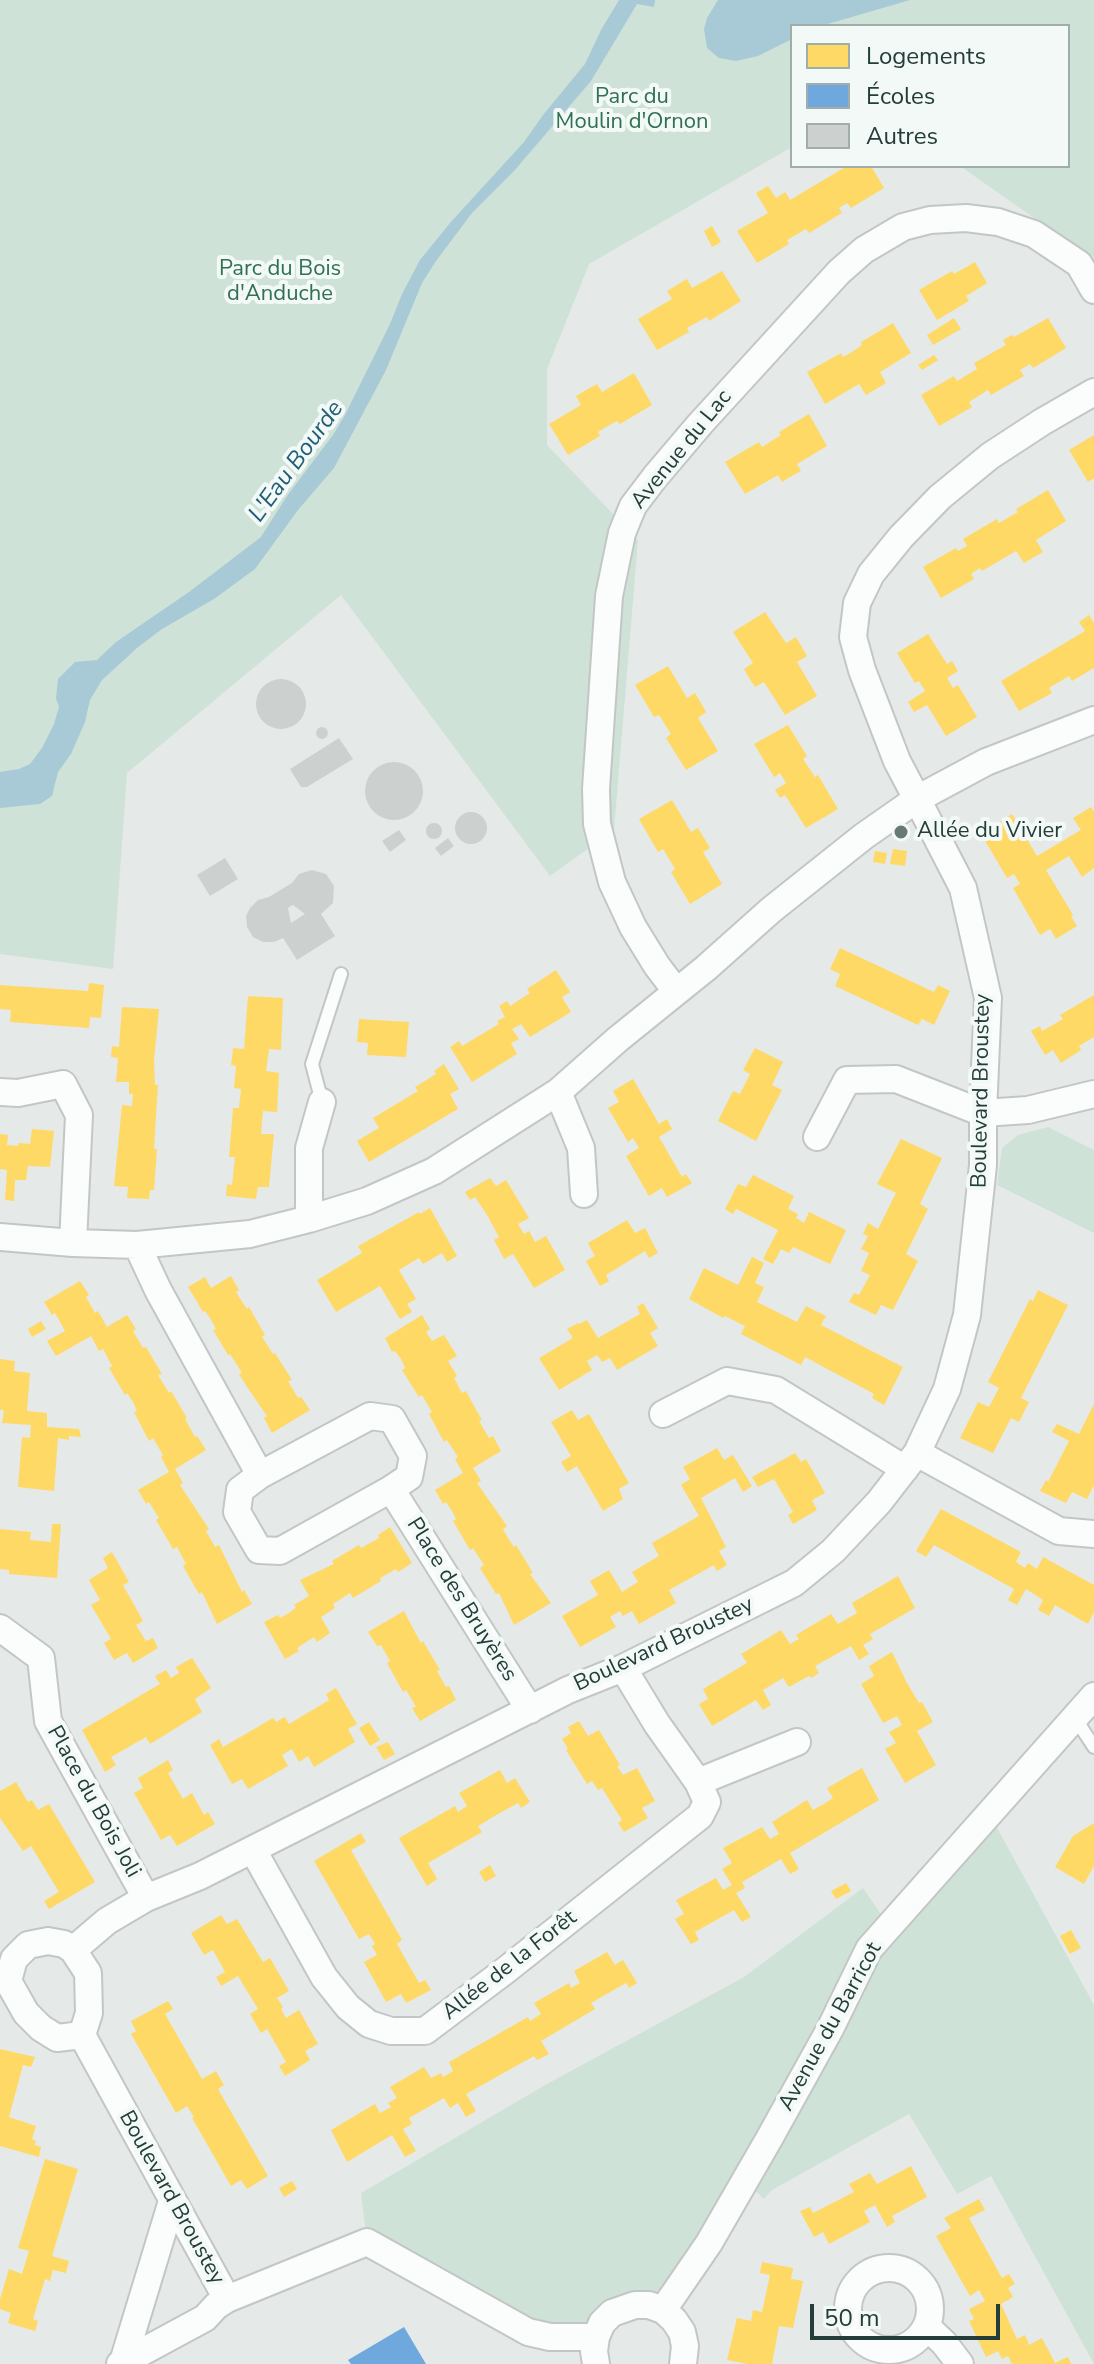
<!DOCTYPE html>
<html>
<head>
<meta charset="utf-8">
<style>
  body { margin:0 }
  #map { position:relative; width:1094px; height:2364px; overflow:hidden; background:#e5eae8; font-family:"Nunito Sans",sans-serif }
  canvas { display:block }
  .legend { position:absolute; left:790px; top:24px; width:280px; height:144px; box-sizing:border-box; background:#f3f9f7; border:2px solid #a0aeab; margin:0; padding:10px 14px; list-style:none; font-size:24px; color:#243d39 }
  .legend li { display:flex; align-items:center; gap:16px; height:40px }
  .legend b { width:40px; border:2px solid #a0aeab }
  .scale { position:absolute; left:810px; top:2304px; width:190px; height:36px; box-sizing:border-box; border:4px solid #243d39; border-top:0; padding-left:10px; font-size:24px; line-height:28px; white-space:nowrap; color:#243d39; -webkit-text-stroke:6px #f3f9f7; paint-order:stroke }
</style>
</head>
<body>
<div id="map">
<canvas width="1094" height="2364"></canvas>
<ul class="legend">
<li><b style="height:22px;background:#ffd966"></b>Logements</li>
<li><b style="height:22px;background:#6fa8dc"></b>Écoles</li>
<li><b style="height:22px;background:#ccd1cf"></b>Autres</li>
</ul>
<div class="scale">50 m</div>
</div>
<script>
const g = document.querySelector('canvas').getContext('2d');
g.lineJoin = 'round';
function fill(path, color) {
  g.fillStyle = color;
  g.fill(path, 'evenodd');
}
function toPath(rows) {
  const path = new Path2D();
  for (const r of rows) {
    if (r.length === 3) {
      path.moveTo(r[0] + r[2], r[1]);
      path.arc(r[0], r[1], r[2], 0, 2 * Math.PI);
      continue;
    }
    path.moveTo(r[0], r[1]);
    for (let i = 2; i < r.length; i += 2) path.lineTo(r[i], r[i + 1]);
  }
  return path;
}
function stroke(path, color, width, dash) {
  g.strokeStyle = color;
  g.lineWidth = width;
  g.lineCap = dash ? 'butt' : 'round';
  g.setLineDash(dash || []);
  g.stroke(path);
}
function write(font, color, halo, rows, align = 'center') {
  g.font = font + ' "Nunito Sans",sans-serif';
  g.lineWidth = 8;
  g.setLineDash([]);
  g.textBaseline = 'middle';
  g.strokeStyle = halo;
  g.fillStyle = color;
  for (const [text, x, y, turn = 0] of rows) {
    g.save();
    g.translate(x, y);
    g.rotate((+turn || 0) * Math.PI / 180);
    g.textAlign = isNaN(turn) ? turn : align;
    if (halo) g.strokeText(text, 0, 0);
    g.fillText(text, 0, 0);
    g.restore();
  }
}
const green = toPath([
  [0,0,1094,0,1094,256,1091,258,960,166,1068,166,1068,26,792,26,792,147,589,264,547,369,547,445,638,540,614,830,550,876,341,595,127,773,113,969,0,954],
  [1048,1127,1094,1150,1094,1233,997,1185,1002,1148,1018,1135],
  [990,1815,1094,2005,1094,2364,991,2176,957,2194,909,2114,772,2190,764,2199,745,2181,678,2290,602,2323,550,2337,367,2242,361,2193,547,2084,744,1977,863,1888,889,1926]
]);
const water = toPath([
  [619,0,655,0,654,7,637,4,591,81,514,171,472,213,436,261,422,283,386,370,334,468,298,510,255,569,214,599,162,629,137,648,102,680,90,700,85,722,71,754,58,772,52,796,40,804,0,808,0,772,19,769,30,764,42,748,54,724,59,707,56,698,58,679,75,662,97,660,116,642,189,592,261,537,287,496,333,435,345,415,390,324,402,294,420,260,450,223,524,142,543,115,585,64,601,30],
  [718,0,910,0,821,26,792,26,792,39,758,56,736,61,719,58,707,48,704,29,707,18]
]);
const homes = toPath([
  [847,166,871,166,884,188,851,208,847,203,839,208,842,213,809,233,806,229,787,240,789,244,757,263,737,231,768,213,756,193,768,186,776,198,785,192,790,200],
  [712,226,721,242,712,247,704,231],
  [975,262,987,283,966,296,969,301,937,320,919,290,952,271,954,274],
  [722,271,741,301,709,321,707,317,687,328,689,332,657,350,638,319,672,299,667,291,687,279,692,288],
  [954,318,961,329,933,345,927,335],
  [1048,318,1066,348,1033,368,1030,364,1020,370,1024,376,991,395,988,390,969,402,972,407,939,426,921,395,954,376,957,381,977,369,974,363,1006,345,1003,340,1012,335,1014,337],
  [893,323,911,353,880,372,886,383,866,395,859,384,825,404,807,372,841,353,843,357,852,352,862,345,861,342],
  [934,355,938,360,922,370,918,365],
  [634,373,652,405,620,424,617,421,606,427,598,432,600,436,568,455,549,424,581,405,576,396,586,390,597,384,602,392],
  [809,414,827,446,797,464,801,471,790,477,782,482,778,475,745,494,725,462,759,442,762,447,781,435,779,432],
  [1094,435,1094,478,1088,482,1069,450],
  [1048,490,1066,521,1036,540,1043,552,1024,563,1016,551,982,571,980,568,971,574,974,579,941,598,923,567,956,548,958,551,967,546,963,539,997,519,999,523,1018,512,1016,509],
  [765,612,786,643,796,637,807,656,797,662,817,696,785,715,764,682,755,687,749,678,744,669,753,663,733,632],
  [1089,615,1094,623,1094,668,1072,681,1069,676,1049,688,1052,693,1019,711,1001,681,1085,631,1079,622],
  [928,634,947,664,952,661,958,671,947,678,953,688,958,685,977,717,946,736,927,705,914,712,908,702,925,691,919,681,915,683,897,653],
  [668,666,687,698,695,693,701,703,706,712,698,718,718,751,686,770,666,738,671,734,659,715,654,717,635,685],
  [788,725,807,756,803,759,815,777,818,775,838,809,806,828,785,795,780,798,775,790,786,783,780,773,774,777,754,744],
  [672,800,691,832,698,828,710,848,703,852,722,884,690,904,671,872,675,869,663,849,658,852,639,819],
  [1091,807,1094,812,1094,868,1082,877,1069,856,1046,870,1073,915,1071,916,1077,926,1056,939,1050,929,1040,935,1013,888,1020,884,1014,874,1007,878,981,834,1012,814,1037,856,1081,830,1073,818],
  [893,849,907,851,905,866,890,864],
  [875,851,887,853,885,864,873,862],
  [840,948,934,992,938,985,950,991,934,1025,922,1019,918,1025,835,986,840,974,830,969],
  [556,970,570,992,562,997,571,1012,530,1037,521,1024,512,1029,519,1039,511,1043,517,1054,472,1082,450,1047,459,1041,462,1046,499,1024,497,1021,505,1017,499,1006,507,1001,510,1006,530,993,527,989],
  [89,983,104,985,101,1018,90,1017,89,1028,10,1022,11,1010,0,1009,0,985,88,991],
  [1094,995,1094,1037,1079,1046,1081,1050,1061,1063,1053,1050,1045,1055,1031,1031,1040,1026,1042,1031,1063,1019,1060,1015],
  [248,996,283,998,281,1050,269,1049,266,1071,279,1073,277,1112,263,1111,262,1121,261,1134,274,1134,269,1187,258,1187,256,1199,226,1196,227,1184,232,1185,235,1157,229,1157,233,1108,239,1108,241,1089,234,1088,236,1066,231,1065,232,1058,233,1048,244,1049],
  [122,1007,159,1009,154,1061,155,1085,158,1085,154,1149,157,1149,154,1190,150,1190,149,1199,127,1198,128,1187,114,1186,122,1105,132,1106,133,1094,129,1094,129,1082,116,1082,118,1058,111,1057,112,1046,119,1047],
  [359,1019,409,1022,406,1057,367,1055,368,1043,357,1042],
  [755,1048,783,1062,772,1085,782,1090,756,1141,718,1121,733,1091,740,1094,750,1074,743,1070],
  [444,1064,459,1089,450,1094,458,1109,369,1162,357,1141,379,1128,373,1118,418,1091,415,1087,436,1074,434,1071],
  [633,1079,659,1124,667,1119,672,1129,659,1137,682,1177,686,1174,692,1183,667,1197,662,1188,649,1196,626,1156,639,1148,633,1138,628,1142,608,1108,619,1102,613,1091],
  [32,1129,54,1131,50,1167,28,1166,26,1180,15,1180,14,1201,5,1200,7,1170,0,1169,0,1134,8,1135,7,1145,18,1146,18,1143,30,1144],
  [901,1139,942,1158,920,1204,928,1209,906,1254,918,1261,893,1310,881,1305,876,1315,849,1302,854,1293,859,1295,870,1275,861,1271,869,1253,861,1249,868,1236,863,1234,868,1223,878,1229,896,1193,877,1184],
  [753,1175,794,1196,788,1209,798,1214,796,1218,804,1223,809,1212,846,1230,830,1264,793,1247,789,1253,781,1249,773,1264,763,1259,778,1230,736,1209,733,1214,725,1209,738,1184,746,1187],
  [490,1178,496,1186,506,1180,529,1218,518,1224,524,1234,529,1231,535,1242,546,1236,565,1270,534,1288,513,1254,504,1259,494,1240,499,1237,487,1215,475,1197,470,1200,465,1192],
  [430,1208,457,1256,447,1262,442,1253,423,1264,419,1258,399,1270,416,1299,407,1304,412,1312,400,1319,380,1286,336,1312,317,1280,362,1253,358,1246,419,1212,420,1214],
  [627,1220,635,1233,645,1228,658,1253,649,1258,645,1251,606,1275,609,1281,600,1286,586,1261,595,1256,588,1243],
  [752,1257,764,1263,755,1283,764,1287,757,1302,797,1322,806,1306,826,1316,821,1325,903,1367,884,1405,872,1398,874,1394,805,1357,801,1365,741,1334,745,1326,725,1316,723,1318,689,1299,704,1268,738,1285],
  [231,1276,239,1290,236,1292,241,1300,247,1309,249,1307,265,1335,262,1337,273,1354,275,1353,292,1380,288,1381,298,1398,301,1397,310,1410,272,1433,264,1418,267,1416,247,1387,239,1374,242,1373,230,1354,228,1355,213,1330,216,1329,210,1318,205,1311,203,1312,188,1287,205,1277,211,1288],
  [80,1281,89,1295,86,1297,95,1313,98,1311,107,1327,127,1315,136,1329,133,1331,143,1348,146,1347,162,1374,158,1375,169,1393,171,1391,187,1418,185,1419,195,1437,197,1436,206,1450,175,1469,183,1483,180,1485,209,1529,206,1531,215,1547,219,1545,242,1592,244,1590,252,1604,217,1624,202,1592,199,1594,183,1566,186,1564,177,1547,173,1549,156,1520,159,1518,149,1502,146,1504,138,1490,169,1472,161,1457,163,1455,153,1438,149,1441,134,1412,137,1411,133,1402,127,1393,125,1395,109,1368,112,1366,103,1349,99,1351,91,1336,56,1356,47,1341,65,1331,55,1313,52,1315,44,1302],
  [1038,1290,1068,1305,1021,1398,1029,1402,1019,1422,1011,1418,993,1453,960,1438,978,1402,989,1407,999,1388,988,1382,1030,1299,1033,1301],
  [643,1303,658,1328,650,1333,658,1346,617,1370,610,1358,602,1362,597,1355,587,1361,592,1370,559,1390,539,1358,573,1338,567,1329,578,1323,579,1324,587,1320,598,1338,640,1314,637,1307],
  [422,1315,430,1329,426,1332,432,1341,444,1335,457,1356,448,1361,457,1376,454,1378,462,1393,466,1391,474,1406,482,1420,479,1421,489,1438,493,1436,501,1451,473,1468,481,1481,477,1483,507,1526,503,1529,508,1538,514,1547,516,1545,533,1573,530,1574,551,1603,514,1625,499,1593,496,1594,480,1568,484,1565,473,1548,470,1550,453,1521,456,1519,452,1511,446,1502,443,1504,435,1490,463,1473,455,1459,458,1457,447,1440,444,1442,429,1414,432,1412,422,1395,419,1397,402,1370,405,1368,401,1359,395,1351,392,1352,385,1338],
  [41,1321,46,1329,32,1337,28,1329],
  [0,1359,15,1361,14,1371,30,1373,27,1411,47,1413,47,1427,79,1429,80,1432,81,1437,69,1436,69,1440,58,1438,54,1491,18,1487,22,1437,30,1438,31,1425,2,1423,4,1410,0,1410],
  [1094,1404,1094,1485,1087,1499,1072,1492,1066,1503,1040,1491,1046,1480,1048,1482,1069,1441,1052,1432,1057,1424,1079,1434],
  [572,1410,578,1420,589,1414,629,1483,619,1489,623,1499,603,1511,577,1466,567,1472,561,1462,571,1456,551,1422],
  [717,1448,724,1460,733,1455,752,1486,743,1492,735,1478,701,1498,726,1547,719,1551,727,1565,717,1571,714,1565,669,1590,676,1603,639,1624,632,1611,623,1616,620,1611,610,1617,616,1627,580,1647,562,1616,598,1595,590,1581,609,1570,622,1592,638,1582,632,1572,659,1556,652,1543,699,1516,681,1485,690,1479,683,1467],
  [795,1453,801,1462,806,1459,825,1493,812,1500,817,1510,793,1524,788,1515,793,1512,774,1479,758,1487,752,1477],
  [941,1509,1021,1552,1016,1562,1025,1568,1028,1563,1037,1569,1043,1557,1094,1585,1094,1612,1088,1624,1055,1605,1049,1616,1038,1610,1043,1600,1026,1589,1017,1605,1008,1600,1014,1589,934,1545,926,1557,916,1551],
  [52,1524,61,1524,57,1578,9,1574,9,1570,0,1569,0,1529,31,1532,30,1540,51,1542],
  [390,1527,412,1563,398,1572,396,1569,380,1578,381,1581,353,1598,350,1593,333,1604,335,1608,321,1617,330,1633,317,1642,314,1637,297,1648,299,1651,285,1659,264,1622,278,1615,280,1618,289,1613,296,1608,294,1605,309,1596,300,1580,334,1564,332,1561,359,1545,361,1548,379,1538,378,1535],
  [112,1552,129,1582,123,1585,143,1621,136,1625,146,1641,153,1638,158,1648,133,1663,127,1653,114,1660,104,1643,111,1639,91,1605,100,1600,89,1580,108,1568,103,1558],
  [898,1576,915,1608,870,1634,873,1639,863,1645,869,1654,859,1660,851,1646,815,1666,819,1673,811,1678,809,1676,789,1687,783,1678,763,1690,771,1705,763,1710,756,1700,712,1726,699,1704,708,1699,703,1689,747,1663,741,1654,781,1630,790,1644,799,1639,796,1635,831,1614,838,1624,857,1613,852,1603],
  [404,1611,416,1634,421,1643,423,1641,440,1670,437,1671,446,1687,449,1686,456,1700,420,1721,412,1708,416,1707,411,1698,406,1690,403,1692,387,1663,390,1661,381,1645,377,1646,368,1632],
  [892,1652,907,1683,919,1703,922,1702,933,1722,917,1731,936,1765,905,1783,885,1749,896,1743,889,1732,902,1725,897,1716,883,1723,861,1684,874,1676,869,1666],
  [192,1658,211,1688,195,1699,202,1712,150,1744,146,1737,111,1757,116,1765,105,1772,82,1730,160,1684,155,1676,166,1670,171,1678,179,1673,176,1667],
  [336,1688,357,1724,348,1729,355,1742,314,1767,308,1756,299,1762,292,1749,282,1755,288,1766,248,1789,242,1779,232,1784,210,1745,219,1739,223,1747,273,1718,276,1722,285,1717,289,1724,329,1700,326,1694],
  [579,1721,588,1736,599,1730,620,1765,617,1766,623,1775,637,1768,655,1801,642,1808,648,1818,624,1832,618,1823,622,1820,602,1788,598,1790,592,1781,587,1784,566,1750,568,1749,562,1739,571,1733,568,1727],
  [369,1722,380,1740,370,1746,359,1728],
  [388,1742,395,1754,384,1760,376,1747],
  [168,1760,173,1770,168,1773,183,1799,192,1793,204,1815,208,1812,215,1824,177,1846,170,1835,161,1840,134,1793,143,1788,138,1778],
  [862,1768,879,1800,790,1853,799,1869,790,1874,781,1859,742,1882,745,1888,736,1893,751,1917,742,1922,734,1910,695,1932,699,1940,691,1944,675,1919,684,1914,676,1900,716,1878,723,1890,732,1885,722,1869,732,1863,723,1848,762,1827,770,1839,779,1834,772,1822,807,1800,813,1810,822,1805,833,1798,827,1788],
  [500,1770,507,1783,515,1778,530,1802,521,1808,518,1803,498,1814,478,1826,482,1832,428,1863,437,1879,427,1886,399,1838,455,1806,458,1812,467,1806,459,1793],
  [16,1782,28,1802,32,1800,38,1810,49,1804,95,1882,49,1909,44,1901,59,1892,31,1846,23,1851,0,1818,0,1791],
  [1094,1823,1094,1866,1084,1884,1055,1867,1073,1836],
  [361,1833,366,1842,351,1850,402,1940,397,1944,419,1983,425,1980,431,1990,406,2003,401,1994,386,2002,364,1962,377,1955,372,1946,375,1944,369,1934,359,1939,314,1861],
  [490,1865,496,1876,485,1882,479,1872],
  [846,1883,851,1891,836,1899,831,1891],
  [221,1915,227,1924,237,1919,263,1962,270,1958,289,1991,277,1998,283,2007,281,2009,286,2018,299,2010,318,2044,305,2051,310,2060,285,2076,279,2066,286,2062,267,2029,261,2033,250,2014,258,2009,238,1976,221,1986,216,1977,225,1972,213,1950,204,1955,191,1933],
  [1071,1930,1081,1948,1070,1954,1060,1936],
  [607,1952,615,1965,623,1960,637,1983,629,1988,626,1983,591,2003,595,2009,541,2041,549,2054,537,2060,534,2056,466,2094,476,2111,466,2117,458,2103,450,2108,444,2098,409,2118,412,2124,403,2129,416,2151,405,2157,392,2135,347,2162,331,2130,375,2104,380,2113,391,2107,388,2103,397,2098,390,2087,424,2067,431,2078,441,2073,443,2077,453,2071,449,2062,528,2017,530,2021,541,2014,534,2003,569,1983,571,1988,580,1983,574,1971],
  [168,2001,173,2009,165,2014,185,2049,202,2079,216,2071,224,2085,218,2089,268,2176,247,2189,241,2180,231,2186,192,2118,194,2117,187,2106,176,2113,131,2034,136,2031,131,2021],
  [0,2049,35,2057,31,2067,23,2065,9,2117,36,2126,32,2139,36,2141,35,2145,41,2147,39,2157,0,2146],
  [45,2159,78,2169,52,2256,69,2261,66,2273,53,2270,50,2281,45,2279,33,2319,38,2321,35,2331,8,2323,11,2313,0,2309,0,2299,9,2269,22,2274,29,2251,18,2248],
  [911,2166,927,2197,892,2216,895,2222,887,2227,875,2205,864,2211,870,2222,829,2244,823,2232,814,2237,800,2211,810,2207,813,2213,854,2192,849,2184,870,2173,877,2184],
  [292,2181,297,2189,284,2197,279,2188],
  [979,2199,985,2210,969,2218,1002,2278,1009,2274,1015,2284,1008,2288,1013,2297,1001,2304,1017,2339,1025,2335,1029,2345,1042,2338,1055,2363,1068,2357,1071,2364,1012,2364,1008,2356,1002,2359,998,2351,986,2357,969,2321,974,2319,969,2309,985,2301,979,2290,970,2296,936,2236,951,2228,944,2218],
  [762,2262,793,2268,791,2279,803,2281,793,2328,779,2326,772,2364,747,2364,727,2360,737,2318,751,2321,753,2310,762,2312,770,2275,760,2273]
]);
const schools = toPath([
  [404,2327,426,2364,351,2364,348,2360]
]);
const building = toPath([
  [281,704,25],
  [322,733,6],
  [339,738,353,759,307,787,301,787,290,769],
  [394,791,29],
  [471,828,16],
  [434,831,8],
  [399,830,406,840,390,852,382,841],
  [448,838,454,846,441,856,435,848],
  [225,858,238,879,210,896,197,875],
  [312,870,326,874,334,886,333,903,321,914,335,936,297,960,283,938,274,942,263,942,253,937,247,927,246,916,250,908,258,900,269,897,292,883,299,874],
  [293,905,305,914,291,923,288,908]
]);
const service = toPath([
  [322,1102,312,1064,341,974],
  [1075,1718,1094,1747]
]);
const minor = toPath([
  [1094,392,1042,422,990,456,940,497,901,537,871,574,857,603,853,637,862,670,897,761,917,799,986,762,1094,720],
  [676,991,657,966,633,927,612,882,597,824,596,789,609,596,622,533,633,506,655,477,700,424,839,272,864,250,903,227,930,220,966,218,998,222,1034,234,1079,264,1094,290],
  [0,1092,18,1093,63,1084,79,1115,73,1243],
  [558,1092,581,1148,584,1194],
  [817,1137,847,1080,896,1079,983,1113,1028,1110,1094,1094],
  [309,1219,309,1148,322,1102],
  [0,1237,73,1243,137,1245,250,1234,309,1219,367,1201,434,1171,558,1092,618,1039,706,968,771,910,864,836,917,799,963,888,988,998,983,1113,983,1165,967,1315,947,1389,917,1453,879,1502,833,1551,794,1583,623,1668,568,1690,200,1876,146,1898,107,1921,73,1950],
  [137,1245,158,1290,260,1475],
  [663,1414,727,1381,776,1390,905,1469],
  [370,1416,392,1419,413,1456,409,1477,391,1489,280,1551,259,1550,237,1512,240,1490,260,1475,370,1416],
  [917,1453,1059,1531,1094,1534],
  [391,1489,530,1710],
  [0,1628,41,1658,48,1721,146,1898],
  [698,1782,797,1742],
  [253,1850,324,1977,348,2007,369,2024,391,2031,425,2031,506,1970,700,1816,707,1802,698,1782,657,1724,623,1668],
  [48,1941,64,1944,73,1950,88,1973,89,2013,82,2035,57,2038,41,2028,26,2013,8,1981,14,1959,28,1945,48,1941],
  [82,2035,227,2299,367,2242,528,2332,550,2337,596,2337],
  [889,2309,41],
  [663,2310,709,2243,769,2139,830,2029,869,1949,1094,1696],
  [927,2327,944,2343,960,2364],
  [123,2362,172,2201],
  [120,2364,205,2318,216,2306,227,2299],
  [596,2364,594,2351,596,2337,602,2323,612,2313,635,2305,649,2305,663,2310,674,2320,682,2332,685,2346,683,2364]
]);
const markers = [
  [901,832,8,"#687a76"]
];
const parkNames = [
  ["Parc du",632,98],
  ["Moulin d'Ornon",632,123],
  ["Parc du Bois",280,270],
  ["d'Anduche",280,295]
];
const streetNames = [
  ["Avenue du Lac",682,450,-51],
  ["Boulevard Broustey",982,1091,-89],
  ["Place des Bruyères",461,1600,58],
  ["Boulevard Broustey",664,1645,-25],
  ["Place du Bois Joli",93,1802,61],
  ["Allée de la Forêt",510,1966,-38],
  ["Avenue du Barricot",831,2027,-61],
  ["Boulevard Broustey",171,2198,61]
];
const poiNames = [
  ["Allée du Vivier",917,832]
];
const waterNames = [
  ["L'Eau Bourde",297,462,-54]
];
fill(green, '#cfe2d7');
fill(water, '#a8cad6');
fill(homes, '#ffd966');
fill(schools, '#6fa8dc');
fill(building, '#ccd1cf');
stroke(service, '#c2c7c5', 16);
stroke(minor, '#c2c7c5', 30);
stroke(service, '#fbfcfc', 12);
stroke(minor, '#fbfcfc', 26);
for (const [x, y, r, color] of markers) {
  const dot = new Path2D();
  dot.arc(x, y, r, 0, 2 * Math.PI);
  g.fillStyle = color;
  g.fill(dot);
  stroke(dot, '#f3f9f7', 3);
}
write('22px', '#307151', '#f3f9f7', parkNames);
write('22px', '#243d39', '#f3f9f7', streetNames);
write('22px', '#243d39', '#f3f9f7', poiNames, 'left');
write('italic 24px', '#215e76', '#f3f9f7', waterNames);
</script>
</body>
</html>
